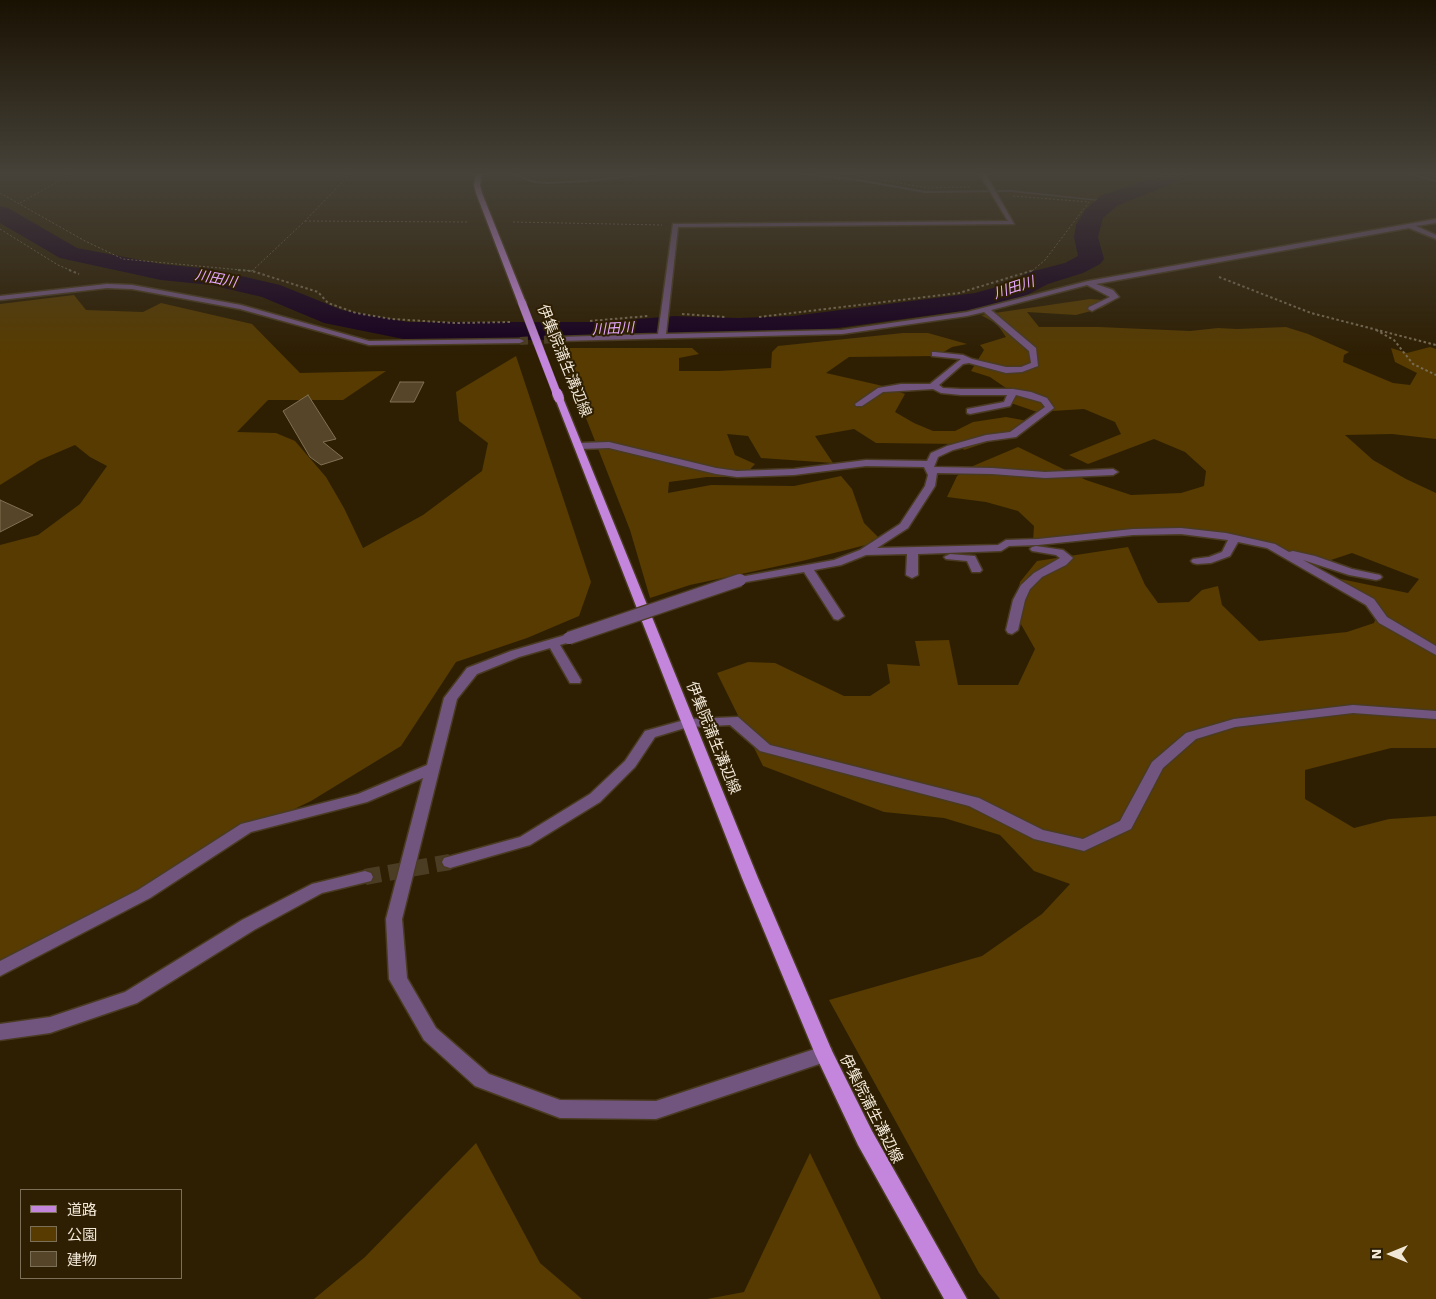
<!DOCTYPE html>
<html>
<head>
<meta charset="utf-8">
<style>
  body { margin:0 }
  #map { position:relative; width:1436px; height:1299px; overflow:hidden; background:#2e1f03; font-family:"Work Sans","Noto Sans JP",sans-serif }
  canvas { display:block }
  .legend { position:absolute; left:20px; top:1189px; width:162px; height:90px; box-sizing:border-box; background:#2e1f03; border:1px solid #7c6f58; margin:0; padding:6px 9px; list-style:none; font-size:15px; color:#f1e7d7 }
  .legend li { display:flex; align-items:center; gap:10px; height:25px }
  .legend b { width:25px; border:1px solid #7c6f58 }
  .north { position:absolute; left:1366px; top:1229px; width:50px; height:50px; -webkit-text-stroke:4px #2e1f03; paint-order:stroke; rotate:270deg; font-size:14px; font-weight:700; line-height:20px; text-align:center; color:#f1e7d7 }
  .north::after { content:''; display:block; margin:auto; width:18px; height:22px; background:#f1e7d7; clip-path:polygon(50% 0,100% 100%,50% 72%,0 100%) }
</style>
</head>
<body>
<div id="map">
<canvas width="1436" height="1299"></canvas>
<ul class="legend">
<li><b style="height:6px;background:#c386dc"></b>道路</li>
<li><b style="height:14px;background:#573b00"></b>公園</li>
<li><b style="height:14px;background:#564529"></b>建物</li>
</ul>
<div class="north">N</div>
</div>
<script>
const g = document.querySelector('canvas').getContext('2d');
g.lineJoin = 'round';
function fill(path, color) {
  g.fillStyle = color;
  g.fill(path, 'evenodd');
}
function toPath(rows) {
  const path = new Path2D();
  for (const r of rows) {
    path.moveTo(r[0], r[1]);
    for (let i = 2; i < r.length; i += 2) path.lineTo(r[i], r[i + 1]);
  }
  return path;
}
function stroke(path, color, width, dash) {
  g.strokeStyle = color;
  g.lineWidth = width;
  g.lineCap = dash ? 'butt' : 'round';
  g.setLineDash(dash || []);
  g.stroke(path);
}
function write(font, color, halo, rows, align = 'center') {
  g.font = font + ' "Work Sans","Noto Sans JP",sans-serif';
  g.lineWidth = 4;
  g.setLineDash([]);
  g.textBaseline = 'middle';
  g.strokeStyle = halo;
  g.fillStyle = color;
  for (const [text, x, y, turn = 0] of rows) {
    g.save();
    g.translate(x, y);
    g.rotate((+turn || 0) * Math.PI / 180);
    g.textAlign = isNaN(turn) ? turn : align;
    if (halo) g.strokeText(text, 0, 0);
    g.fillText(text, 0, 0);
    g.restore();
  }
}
const green = toPath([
  [74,295,86,310,143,312,161,303,252,324,300,373,386,371,343,400,268,400,237,432,276,433,295,441,326,477,344,508,363,548,423,515,482,471,488,443,459,421,456,392,516,356,591,582,579,616,527,638,456,662,401,746,311,801,173,868,56,945,0,969,0,545,38,535,80,504,107,466,90,457,75,445,40,460,0,485,0,304],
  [1090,299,1114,301,1102,308,1076,315,1027,312,1039,327,1099,327,1190,331,1218,328,1237,329,1286,327,1308,334,1349,352,1344,355,1343,362,1393,383,1410,385,1417,373,1395,362,1391,348,1407,353,1430,347,1436,349,1436,439,1392,434,1345,435,1373,460,1406,479,1436,493,1436,748,1391,748,1305,770,1305,799,1354,828,1389,819,1436,816,1436,1299,1000,1299,979,1273,829,1000,982,956,1042,914,1070,884,1034,871,1000,835,944,818,884,812,763,766,717,673,748,662,775,663,844,696,870,696,890,683,887,664,920,666,915,641,949,640,958,685,1018,685,1035,649,1014,612,1020,582,1037,561,1128,547,1145,585,1158,603,1189,602,1202,590,1218,586,1222,605,1259,641,1347,632,1374,623,1378,611,1331,577,1408,593,1419,579,1352,553,1319,564,1294,553,1231,540,1139,529,1033,541,1034,526,1018,511,986,502,947,497,957,476,973,466,1018,447,1086,480,1131,495,1181,493,1204,486,1206,471,1185,452,1154,439,1088,464,1069,455,1121,434,1115,422,1084,409,1037,412,1008,402,1006,388,990,377,971,371,984,350,980,345,1006,337,997,324,981,315],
  [903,333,928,333,967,344,952,347,937,356,849,357,826,373,883,386,905,394,895,412,914,423,933,431,955,431,973,422,1006,417,1033,422,994,440,964,450,960,444,876,443,854,429,815,436,833,463,761,458,748,436,727,434,735,455,755,464,743,477,707,477,669,482,668,493,711,485,794,486,841,476,852,489,864,523,882,541,802,561,690,585,650,598,630,530,573,385,553,348,692,348,699,354,679,358,679,371,718,371,771,368,772,352,778,346],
  [476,1143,540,1263,582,1299,314,1299,365,1257],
  [810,1153,881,1299,707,1299,744,1292]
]);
const stream = toPath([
  [508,173,512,173,535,181,547,182,587,180,657,173,666,173,587,182,547,184,534,183,508,173],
  [787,173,796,173,858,179,925,191,1011,190,1111,201,1109,202,1011,192,925,193,858,181,787,173],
  [1404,173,1409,173,1436,180,1436,182,1404,173]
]);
const river = toPath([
  [1164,173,1192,173,1189,177,1117,206,1103,218,1098,237,1104,259,1100,264,1083,273,1048,284,1025,296,977,309,793,334,738,336,674,334,602,340,408,340,324,323,262,297,211,285,161,280,60,258,0,223,0,206,8,208,77,248,161,264,211,269,280,285,342,310,408,322,602,322,674,316,738,318,793,316,975,293,1007,284,1030,272,1065,263,1078,256,1074,237,1076,225,1085,210,1101,196,1164,173]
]);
const building = toPath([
  [400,382,424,382,414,402,390,402,400,382],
  [308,395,336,439,323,442,343,458,321,465,310,457,283,411,308,395],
  [0,500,33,515,0,532,0,500]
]);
const streetTunnelFar1 = toPath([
  [520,341,558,339]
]);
const streetTunnel = toPath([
  [365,877,450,862]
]);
const pathFar1 = toPath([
  [841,173,928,188,972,187],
  [0,193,85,241,123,259,252,271],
  [1013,196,1089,202,1045,260,1032,271],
  [20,203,73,173],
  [305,221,468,222],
  [513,222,662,225],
  [0,229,58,265,72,271],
  [252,271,305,221,351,173]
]);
const path = toPath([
  [69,270,79,274],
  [238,270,252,271,318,292,328,303,356,313,392,319,455,323,511,322],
  [1219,277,1311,313,1436,345],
  [682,314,725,317],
  [759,317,959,293,1034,270],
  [590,321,648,316],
  [547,322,561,322],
  [1376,330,1394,340,1413,364,1436,375]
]);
const street = toPath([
  [979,173,985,173,1014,224,678,227,666,334,842,330,967,312,1088,281,1436,219,1436,223,1416,226,1436,235,1436,239,1409,228,1096,284,1113,290,1119,297,1092,311,1088,309,1089,307,1110,297,1087,285,991,310,1036,348,1038,366,1022,372,1006,373,969,363,963,364,939,385,943,388,961,389,1013,389,1031,392,1047,398,1054,408,1016,437,987,441,953,450,938,457,934,467,992,468,1045,472,1113,469,1118,472,1113,475,1045,478,992,474,937,473,935,486,908,528,877,548,998,545,1006,540,1038,539,1133,529,1181,528,1226,533,1275,544,1289,552,1293,551,1315,556,1352,569,1380,575,1382,577,1380,579,1376,580,1349,575,1303,560,1374,599,1387,617,1436,646,1436,655,1379,623,1366,605,1267,548,1238,542,1230,556,1211,563,1197,564,1193,563,1191,561,1193,559,1209,557,1222,552,1228,540,1181,534,1133,535,1038,545,1009,546,1001,551,918,554,918,575,912,578,906,575,907,554,866,555,841,565,814,570,844,616,838,620,834,619,804,572,740,583,734,580,740,577,834,560,860,550,900,524,925,486,928,475,924,467,866,466,794,475,737,477,716,474,609,448,579,449,574,446,579,443,609,442,716,468,737,471,794,469,866,460,927,461,931,453,947,446,986,435,1010,432,1045,407,1041,402,1016,395,1010,406,970,414,967,413,967,409,1004,402,1007,395,961,395,941,393,933,389,883,392,862,406,856,406,855,404,878,388,901,384,930,384,961,359,932,356,932,352,935,352,963,355,972,359,1006,367,1021,367,1031,363,1029,351,984,312,967,316,842,334,558,341,554,339,558,337,658,334,673,224,1008,221,979,173],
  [107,284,132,285,241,305,369,341,520,339,524,341,520,343,369,345,240,309,132,289,107,288,0,300,0,296,107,284],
  [1036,546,1063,550,1073,558,1066,565,1042,577,1030,589,1025,600,1018,630,1012,634,1008,633,1006,630,1013,600,1021,585,1034,573,1060,558,1056,555,1032,551,1030,549,1032,547,1036,546],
  [950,554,975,556,982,570,980,572,972,572,967,561,946,559,944,557,950,554],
  [569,634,575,638,573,641,560,645,581,680,580,683,570,683,550,648,519,657,477,674,457,699,402,919,407,978,436,1028,489,1074,560,1100,656,1101,824,1046,831,1048,833,1054,831,1060,656,1119,560,1118,475,1086,424,1040,389,979,386,919,423,778,367,802,251,832,150,898,0,976,0,961,138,890,241,824,358,794,427,765,444,698,467,668,511,651,569,634],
  [1353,705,1436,711,1436,719,1353,713,1235,727,1196,739,1163,768,1131,829,1084,851,1034,839,969,806,760,751,730,725,688,727,655,737,635,767,600,802,530,845,450,868,444,866,442,862,444,858,520,837,590,794,625,761,645,731,688,719,738,717,770,745,979,798,1043,830,1083,839,1120,821,1152,762,1186,733,1234,719,1353,705],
  [365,871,371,873,373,877,371,881,322,893,254,930,137,1003,50,1033,0,1040,0,1024,50,1017,125,992,242,920,312,884,365,871]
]);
const primary = toPath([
  [476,173,482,173,480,185,482,193,526,303,525,305,518,303,476,193,474,185,476,173],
  [559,395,563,398,758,878,832,1051,872,1131,967,1299,944,1299,858,1145,815,1054,742,878,555,398,559,395]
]);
const streetBridge = toPath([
  [569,638,740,580]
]);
const primaryBridgeFar1 = toPath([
  [522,303,557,394]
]);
const primaryBridge = toPath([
  [557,393,559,398]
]);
const farWaternames = [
  ["川田川",216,279,11],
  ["川田川",1014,288,-18],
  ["川田川",613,329,-3]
];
const streetNames = [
  ["伊集院蒲生溝辺線",564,361,68],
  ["伊集院蒲生溝辺線",713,738,68],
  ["伊集院蒲生溝辺線",871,1109,63]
];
fill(green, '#573b00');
fill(stream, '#584557');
fill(river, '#170020');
fill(building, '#564529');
stroke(building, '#827053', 1);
stroke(streetTunnelFar1, '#4b3d23', 8, [8, 4]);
stroke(streetTunnel, '#4b3d23', 16, [16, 8]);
stroke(street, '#493b21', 3);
stroke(primary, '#493b21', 3);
stroke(pathFar1, '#786b54', 1, [2, 2]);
stroke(path, '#786b54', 2, [2.5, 2.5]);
fill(street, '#72557e');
fill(primary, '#c386dc');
stroke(streetBridge, '#493b21', 15, []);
stroke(primaryBridgeFar1, '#493b21', 9, []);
stroke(primaryBridge, '#493b21', 12, []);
stroke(streetBridge, '#72557e', 12);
stroke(primaryBridgeFar1, '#c386dc', 8);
stroke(primaryBridge, '#c386dc', 10);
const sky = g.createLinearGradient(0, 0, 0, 355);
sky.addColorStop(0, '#191102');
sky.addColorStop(0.49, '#464239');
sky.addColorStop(1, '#46423900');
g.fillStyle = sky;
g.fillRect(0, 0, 1436, 355);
write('italic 14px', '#e4a8fc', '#2e1f03', farWaternames);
write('15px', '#f1e7d7', '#2e1f03', streetNames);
</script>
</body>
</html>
